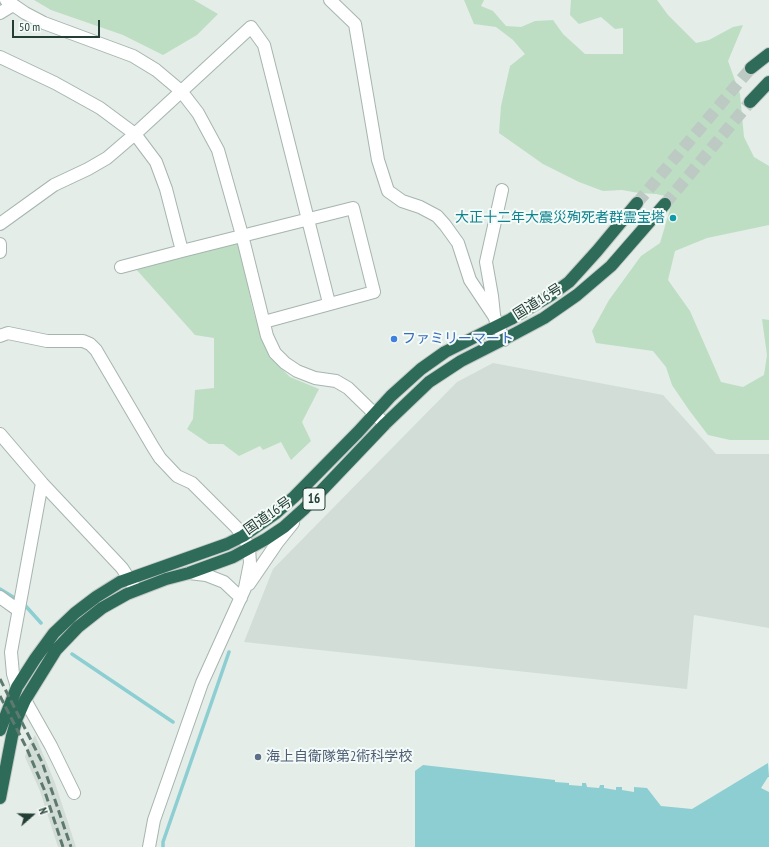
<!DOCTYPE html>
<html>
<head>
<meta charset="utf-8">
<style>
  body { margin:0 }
  #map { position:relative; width:769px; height:847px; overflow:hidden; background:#e4ede8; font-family:"PT Sans Narrow",sans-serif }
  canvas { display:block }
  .north { position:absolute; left:12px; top:795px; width:40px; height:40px; -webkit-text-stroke:3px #f4faf7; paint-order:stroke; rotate:70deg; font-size:11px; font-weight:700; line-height:16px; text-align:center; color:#233f35 }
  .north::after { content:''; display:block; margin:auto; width:14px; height:18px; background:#233f35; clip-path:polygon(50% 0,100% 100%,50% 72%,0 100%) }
  .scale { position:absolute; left:12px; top:20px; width:88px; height:18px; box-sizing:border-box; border:2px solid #233f35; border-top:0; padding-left:5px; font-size:12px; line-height:14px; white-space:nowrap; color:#233f35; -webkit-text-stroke:3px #f4faf7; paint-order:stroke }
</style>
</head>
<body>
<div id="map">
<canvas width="769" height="847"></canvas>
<div class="north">N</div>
<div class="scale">50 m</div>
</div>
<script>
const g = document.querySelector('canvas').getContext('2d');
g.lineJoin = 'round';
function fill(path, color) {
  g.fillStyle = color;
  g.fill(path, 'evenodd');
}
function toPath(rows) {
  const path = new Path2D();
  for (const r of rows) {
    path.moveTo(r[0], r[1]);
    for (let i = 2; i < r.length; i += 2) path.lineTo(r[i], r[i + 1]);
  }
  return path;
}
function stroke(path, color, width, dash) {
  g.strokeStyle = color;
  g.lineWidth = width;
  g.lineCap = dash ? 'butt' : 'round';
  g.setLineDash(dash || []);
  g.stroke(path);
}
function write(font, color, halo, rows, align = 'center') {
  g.font = font + ' "PT Sans Narrow","Noto Sans JP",sans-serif';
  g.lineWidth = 4;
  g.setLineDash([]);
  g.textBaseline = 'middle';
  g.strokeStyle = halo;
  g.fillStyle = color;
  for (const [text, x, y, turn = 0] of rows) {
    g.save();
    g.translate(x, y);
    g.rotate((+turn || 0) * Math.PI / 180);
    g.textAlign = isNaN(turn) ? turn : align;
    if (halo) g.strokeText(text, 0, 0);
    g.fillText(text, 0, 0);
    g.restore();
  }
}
const built = toPath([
  [493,363,663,395,716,454,769,454,769,628,694,615,687,689,244,642,273,569,457,382],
  [35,735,55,783,76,847,58,847,40,791,25,757,27,749]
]);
const green = toPath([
  [34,0,194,0,218,14,197,35,163,55,123,35,51,10],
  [464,0,484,0,481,6,493,11,506,26,521,27,535,21,553,20,563,34,585,54,623,54,623,28,615,29,601,17,579,24,570,15,571,0,657,0,668,15,696,43,709,40,733,27,743,25,728,61,740,94,744,137,754,157,769,166,769,225,707,238,675,251,668,280,690,311,721,382,743,387,764,375,767,355,762,319,769,320,769,440,730,440,708,435,689,410,672,385,666,367,653,351,596,343,592,331,609,300,641,256,660,243,671,206,665,196,656,194,639,193,622,190,603,191,579,182,543,164,499,133,501,106,510,66,525,54,513,40,496,27,474,24],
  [238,239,252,306,261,337,270,357,290,377,319,389,302,422,311,441,291,460,281,442,263,450,260,446,239,456,223,444,209,444,187,429,193,419,195,390,214,388,214,338,195,335,135,268]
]);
const water = toPath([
  [768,763,769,777,768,777,761,788,769,792,769,847,415,847,415,771,423,765,555,780,555,782,569,783,569,785,582,786,582,783,586,783,587,787,599,788,600,785,604,785,604,788,616,790,616,787,622,787,622,790,634,792,634,787,647,788,661,806,692,809]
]);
const stream = toPath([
  [0,589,18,600],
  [23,603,41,623],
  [72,654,173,722],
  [163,847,163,842,229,652]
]);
const highwayTunnel = toPath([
  [637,203,751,68],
  [665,204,750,102]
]);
const minor = toPath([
  [6,0,25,13,44,23,133,56,156,70,181,91,198,113,218,150,242,235,267,336,275,353,285,363,297,371,315,378,336,381,348,388,385,424],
  [330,0,355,24,378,160,388,191,402,201,420,207,437,216,445,225,458,243,470,280,494,316,504,340],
  [0,13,13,5],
  [0,57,55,83,100,108,135,134,156,162,166,189,182,251,353,208,374,292,264,322],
  [0,224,54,185,88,169,107,158,135,134,251,27,264,45,329,303],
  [0,244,0,252],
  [121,267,182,251],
  [494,315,492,296,486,262,502,190],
  [0,336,8,333,47,341,83,341,90,344,96,350,153,447,160,458,177,476,192,483,236,527,243,536,249,548,250,563,245,588,202,683,154,820,149,847],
  [0,434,42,483,122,568,135,588],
  [189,573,206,575,224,582,241,598],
  [249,584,277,543,293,523],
  [0,597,18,610],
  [17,687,13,674,11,652,42,483],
  [25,700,51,746,74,793]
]);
const highway = toPath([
  [751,68,769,54],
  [750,102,769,82],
  [0,730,17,687,35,659,54,633,75,613,96,597,120,582,227,544,243,536,276,513,294,497,358,432,391,396,421,369,445,352,511,319,551,295,569,282,597,251,637,203],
  [0,798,12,736,17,718,25,700,56,650,78,627,102,608,127,594,166,579,189,573,233,557,266,539,284,527,304,509,385,424,429,382,461,361,516,333,544,318,577,295,611,266,665,204]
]);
const rail = toPath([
  [0,679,42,762,71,847],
  [0,696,27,749,44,789,63,847]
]);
const markers = [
  [673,218,4,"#0f9aa8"],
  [394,339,4,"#3f7fe0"],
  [258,757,4,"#5c6f8a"]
];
const shields = [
  [314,499,22]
];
const shieldNames = [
  ["16",314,499]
];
const cultureNames = [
  ["大正十二年大震災殉死者群霊宝塔",665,218]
];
const streetNames = [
  ["国道16号",538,302,-32],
  ["国道16号",268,516,-35]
];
const shopNames = [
  ["ファミリーマート",402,339]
];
const serviceNames = [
  ["海上自衛隊第2術科学校",266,757]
];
fill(built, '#d2ddd7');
fill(green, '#bddec3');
fill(water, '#8cced2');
stroke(stream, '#8cced2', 3.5);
stroke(highwayTunnel, '#bdcac4', 12, [12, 6]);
stroke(minor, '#a6b5af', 14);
stroke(highway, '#c1c9c6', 14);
stroke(minor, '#fff', 12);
stroke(highway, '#2f6b59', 12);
stroke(rail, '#5e7a70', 3, [8, 4]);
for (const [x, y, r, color] of markers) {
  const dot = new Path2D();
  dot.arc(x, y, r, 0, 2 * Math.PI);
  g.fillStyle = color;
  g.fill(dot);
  stroke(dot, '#f4faf7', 1.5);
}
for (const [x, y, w] of shields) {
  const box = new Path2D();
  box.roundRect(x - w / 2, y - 11, w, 22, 3);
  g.fillStyle = '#f4faf7';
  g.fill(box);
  stroke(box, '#233f35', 1);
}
write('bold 13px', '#233f35', null, shieldNames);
write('14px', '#0d838f', '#f4faf7', cultureNames, 'right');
write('14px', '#233f35', '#f4faf7', streetNames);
write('14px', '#366cbe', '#f4faf7', shopNames, 'left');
write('14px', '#4e5e75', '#f4faf7', serviceNames, 'left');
</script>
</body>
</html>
